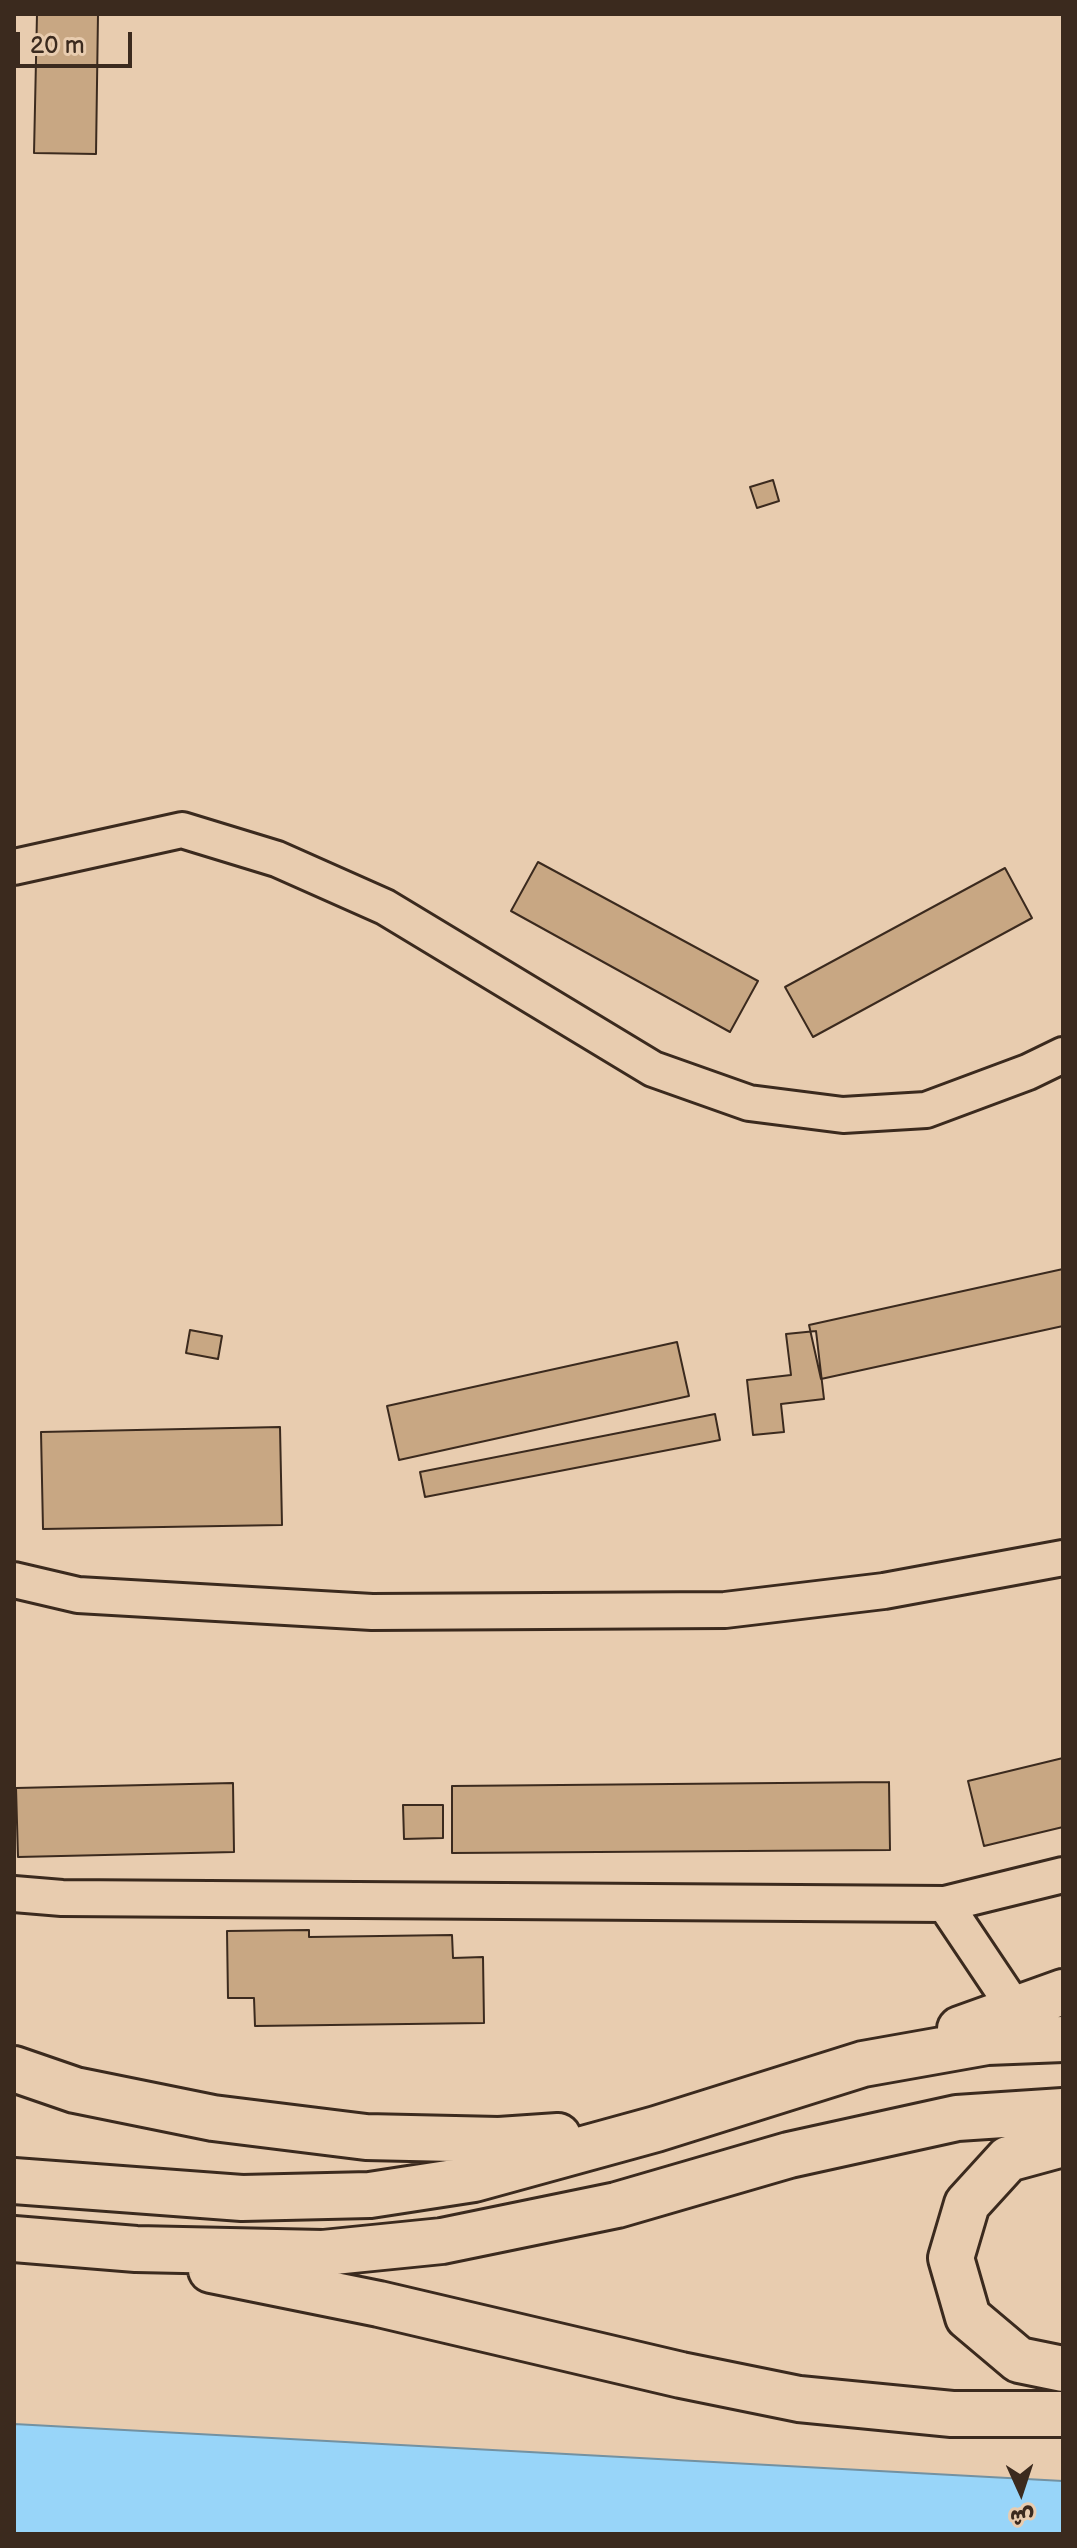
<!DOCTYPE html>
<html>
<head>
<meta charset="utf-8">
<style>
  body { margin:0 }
  #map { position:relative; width:1077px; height:2548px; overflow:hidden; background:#e8ccaf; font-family:"Balsamiq Sans","Playpen Sans Arabic",sans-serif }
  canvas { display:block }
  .frame { position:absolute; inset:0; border:16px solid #3b2a1e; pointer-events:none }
  .north { position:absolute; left:981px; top:2452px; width:80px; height:80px; -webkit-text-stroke:6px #e8ccaf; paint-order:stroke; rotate:177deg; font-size:22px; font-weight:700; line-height:32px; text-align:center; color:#3b2a1e }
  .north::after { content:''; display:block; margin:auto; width:28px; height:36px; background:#3b2a1e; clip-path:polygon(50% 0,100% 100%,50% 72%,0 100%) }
  .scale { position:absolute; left:16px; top:32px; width:116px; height:36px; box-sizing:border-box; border:4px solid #3b2a1e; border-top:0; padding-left:10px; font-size:24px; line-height:28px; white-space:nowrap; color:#3b2a1e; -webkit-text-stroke:6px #e8ccaf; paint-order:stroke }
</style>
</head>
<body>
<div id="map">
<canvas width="1077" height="2548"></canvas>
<div class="frame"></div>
<div class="north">ش</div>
<div class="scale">20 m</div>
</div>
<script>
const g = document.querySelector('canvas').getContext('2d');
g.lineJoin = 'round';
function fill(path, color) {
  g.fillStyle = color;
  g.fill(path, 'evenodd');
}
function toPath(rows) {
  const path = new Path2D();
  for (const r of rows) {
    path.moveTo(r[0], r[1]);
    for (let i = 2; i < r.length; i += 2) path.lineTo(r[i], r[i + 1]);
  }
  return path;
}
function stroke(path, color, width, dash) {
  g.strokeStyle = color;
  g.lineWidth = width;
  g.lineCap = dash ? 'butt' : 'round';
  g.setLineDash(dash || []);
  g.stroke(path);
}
const water = toPath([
  [14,2424,1063,2481,1063,2534,14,2534,14,2424]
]);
const building = toPath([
  [37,14,98,14,96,154,34,153,37,14],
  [773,480,779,501,757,508,750,487,773,480],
  [538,862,758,981,730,1032,511,911,538,862],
  [1005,868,1032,918,813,1037,785,987,1005,868],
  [1063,1269,1063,1326,821,1379,809,1325,1063,1269],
  [190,1330,222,1336,218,1359,186,1353,190,1330],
  [816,1331,824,1399,781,1404,784,1432,753,1435,747,1380,791,1375,786,1334,816,1331],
  [677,1342,689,1396,399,1460,387,1406,677,1342],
  [715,1414,720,1440,425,1497,420,1472,715,1414],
  [280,1427,282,1525,43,1529,41,1432,280,1427],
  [1063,1758,1063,1827,984,1846,968,1781,1063,1758],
  [889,1782,890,1850,452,1853,452,1786,889,1782],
  [233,1783,234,1852,18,1857,16,1788,233,1783],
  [403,1805,443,1805,443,1838,404,1839,403,1805],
  [309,1930,309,1937,452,1935,453,1958,483,1957,484,2023,255,2026,254,1998,228,1998,227,1931,309,1930]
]);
const street = toPath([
  [14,867,182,830,277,859,385,907,653,1069,749,1103,843,1115,926,1110,1028,1072,1063,1055],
  [14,1580,78,1595,372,1612,725,1610,884,1591,1063,1558],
  [14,1894,62,1898,945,1904,1063,1875],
  [945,1904,1016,2010]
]);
const highway = toPath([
  [960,2029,1063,1992],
  [14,2069,75,2090,213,2118,366,2137,499,2140,558,2136],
  [1063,2144,1008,2159,967,2204,951,2258,968,2317,1019,2360,1063,2369],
  [14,2181,242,2198,370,2195,474,2179,656,2129,863,2064,987,2042,1063,2039],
  [14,2239,136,2249,323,2253,442,2241,617,2205,789,2155,957,2118,1063,2111],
  [211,2270,379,2304,681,2375,799,2399,952,2414,1063,2414]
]);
fill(water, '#98d5f9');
stroke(water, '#7391a1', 2);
fill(building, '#c8a783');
stroke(building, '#3b2a1e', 2);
stroke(street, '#3b2a1e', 40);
stroke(highway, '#3b2a1e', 50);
stroke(street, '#e8ccaf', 34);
stroke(highway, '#e8ccaf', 44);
</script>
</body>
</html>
